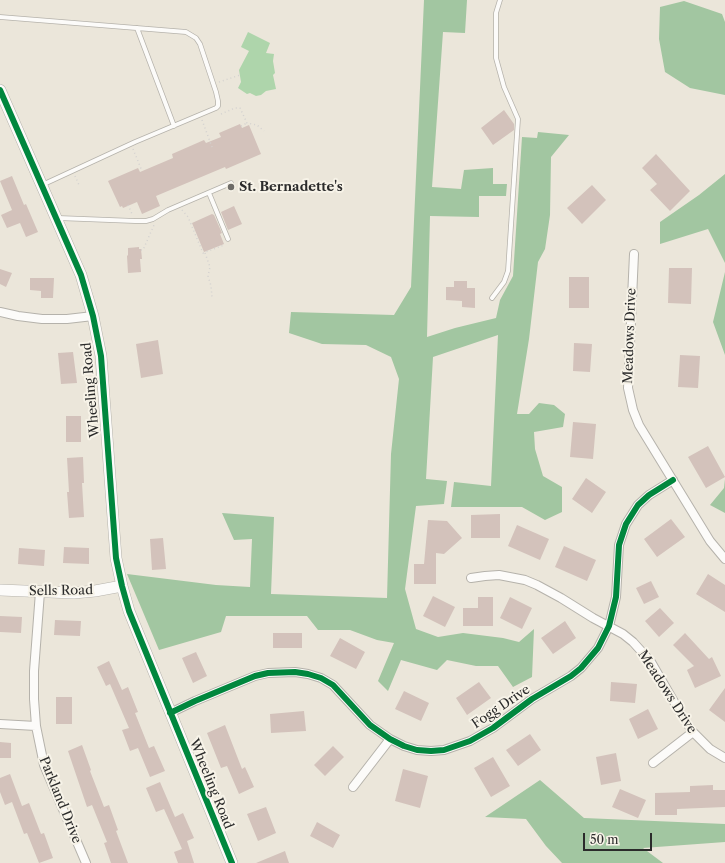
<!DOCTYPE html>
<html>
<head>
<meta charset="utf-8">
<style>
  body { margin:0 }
  #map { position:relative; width:725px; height:863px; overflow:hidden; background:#ebe6da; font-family:"Libre Caslon Text",serif }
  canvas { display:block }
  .scale { position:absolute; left:583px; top:833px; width:69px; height:18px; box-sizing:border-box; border:2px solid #2b2b2b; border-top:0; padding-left:5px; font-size:12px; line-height:14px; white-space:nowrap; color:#2b2b2b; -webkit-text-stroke:3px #f7f3e8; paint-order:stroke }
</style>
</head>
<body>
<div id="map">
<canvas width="725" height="863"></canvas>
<div class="scale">50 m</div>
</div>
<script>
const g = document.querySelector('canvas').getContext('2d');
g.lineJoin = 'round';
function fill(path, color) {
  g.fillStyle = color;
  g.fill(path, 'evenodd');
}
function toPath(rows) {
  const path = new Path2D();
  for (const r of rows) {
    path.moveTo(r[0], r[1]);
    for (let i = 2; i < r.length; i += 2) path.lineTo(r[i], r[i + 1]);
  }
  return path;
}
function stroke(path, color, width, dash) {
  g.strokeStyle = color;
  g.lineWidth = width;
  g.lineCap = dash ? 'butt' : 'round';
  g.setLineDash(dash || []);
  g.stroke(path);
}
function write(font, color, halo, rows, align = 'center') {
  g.font = font + ' "Libre Caslon Text",serif';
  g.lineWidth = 4;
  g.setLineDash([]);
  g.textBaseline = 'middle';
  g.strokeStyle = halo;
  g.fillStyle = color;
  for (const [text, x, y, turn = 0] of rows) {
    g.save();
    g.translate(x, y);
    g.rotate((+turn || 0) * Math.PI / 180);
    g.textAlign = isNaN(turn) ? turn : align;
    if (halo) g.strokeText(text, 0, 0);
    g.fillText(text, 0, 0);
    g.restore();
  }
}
const green = toPath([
  [248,32,270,43,266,53,274,54,273,61,275,73,273,75,276,89,266,91,261,95,256,96,250,93,247,94,238,88,241,82,239,70,249,51,241,47]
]);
const forest = toPath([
  [424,0,467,0,465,33,443,32,432,187,461,189,464,170,493,168,493,184,507,184,506,196,479,196,479,217,430,216,427,337,455,328,496,318,500,300,513,276,522,137,537,138,538,132,569,135,551,157,550,215,545,249,538,262,529,339,517,414,529,414,539,403,554,405,565,414,563,427,534,432,535,449,543,476,562,487,562,512,545,520,522,507,451,507,454,482,491,486,498,335,433,357,426,479,447,481,444,504,416,506,405,589,416,629,438,637,463,633,503,638,519,642,534,629,532,677,513,687,498,666,476,666,447,660,437,670,401,660,388,691,378,681,394,643,377,640,350,630,318,630,307,616,226,616,221,632,159,650,127,574,216,585,250,587,252,539,234,540,222,513,274,517,271,594,387,598,391,454,399,379,391,357,366,345,322,344,289,333,291,312,394,315,411,287],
  [684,1,722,14,725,22,725,95,690,88,665,72,659,39,660,7],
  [725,174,725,263,708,229,660,244,660,222,699,195],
  [725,272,725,355,713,322],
  [725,479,725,513,710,505,724,488],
  [540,780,584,818,725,824,725,842,643,848,663,863,562,863,546,846,526,819,485,817]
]);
const building = toPath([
  [504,110,514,124,514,130,493,145,481,128],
  [240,124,242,128,249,125,261,154,226,169,225,167,156,196,160,206,142,214,137,202,123,208,122,206,120,207,108,181,138,168,140,172,173,158,172,154,204,140,206,143,221,137,219,133],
  [656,154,690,191,670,211,650,190,657,184,642,168],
  [12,176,24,205,26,204,38,232,26,237,20,223,7,228,1,215,12,210,0,181],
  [592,185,606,200,582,224,567,208],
  [234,206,242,224,228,230,221,212],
  [212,214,214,215,222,233,220,234,224,244,204,252,192,223],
  [139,247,139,249,141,249,142,259,140,259,141,272,128,273,127,256,128,255,128,248],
  [669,268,692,268,691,304,668,303],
  [0,269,12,273,6,287,0,284],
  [569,277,589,277,589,308,569,308],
  [30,278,54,278,53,298,41,298,41,291,30,290],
  [454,281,467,281,467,288,475,288,475,308,462,307,462,301,446,300,446,287,454,287],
  [158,340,163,374,141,378,136,344],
  [574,343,592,344,590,372,573,371],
  [73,352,77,383,61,384,58,353],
  [680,355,700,356,698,388,678,387],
  [66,416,81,416,81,442,66,442],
  [573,422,596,424,593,459,570,457],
  [708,446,725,477,706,488,688,457],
  [83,457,84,483,82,483,84,517,69,518,67,492,69,492,67,458],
  [586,478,606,492,592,513,572,499],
  [500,514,500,538,471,538,471,515],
  [671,519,685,537,657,557,644,539],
  [428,520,447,521,462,538,444,554,436,553,436,584,414,584,414,564,424,564],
  [517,525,549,539,540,560,508,546],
  [163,538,166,569,152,570,150,539],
  [564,546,596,560,587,581,555,567],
  [64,547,89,548,89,564,63,563],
  [19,548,45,550,44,566,18,564],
  [708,574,725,585,725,612,696,594],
  [651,581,659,597,644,604,636,588],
  [433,596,455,607,445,627,423,616],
  [478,597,493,597,493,626,463,626,463,608,478,608],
  [510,597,532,608,522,629,500,618],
  [660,608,674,623,659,637,645,621],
  [0,616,22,617,21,633,0,632],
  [55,620,81,621,80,636,54,635],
  [565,621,576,638,553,654,541,638],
  [273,633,302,633,302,648,273,648],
  [685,633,709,659,712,657,721,676,695,688,687,670,694,666,673,645],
  [340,638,365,652,356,669,330,656],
  [196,652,207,676,193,683,182,658],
  [109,661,122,690,128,687,138,712,135,713,149,748,154,746,165,771,150,777,138,748,130,751,122,730,129,728,110,684,106,686,97,667],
  [479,682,491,698,467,715,456,698],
  [611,682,637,684,635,703,610,701],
  [725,688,725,722,709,710],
  [404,691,429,703,421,721,395,709],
  [56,697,72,697,72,724,56,724],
  [648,709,658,729,638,739,629,719],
  [304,711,306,731,271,733,270,714],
  [225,725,242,769,245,767,254,787,239,794,227,766,221,768,207,733],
  [530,734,541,750,518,766,506,750],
  [0,742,11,743,11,758,0,758],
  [82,745,91,770,90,771,104,807,109,805,118,830,116,831,128,863,111,863,104,843,107,842,92,805,87,807,68,751],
  [333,746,344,757,325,776,314,765],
  [616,753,621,781,601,785,596,757],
  [493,757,510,786,491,797,474,768],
  [403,769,428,776,420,808,395,801],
  [10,774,22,806,29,803,41,834,44,833,53,858,39,863,27,833,24,834,12,802,5,805,0,792,0,778],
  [160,782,175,817,183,813,194,838,187,841,194,863,178,863,174,852,182,849,164,809,156,812,146,788],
  [713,785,713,790,725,790,725,807,677,809,677,815,655,815,655,793,690,792,690,786],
  [620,789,646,800,638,818,612,807],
  [266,807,276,833,258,841,247,814],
  [317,822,340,835,333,848,310,836],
  [285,851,289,863,256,863]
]);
const path = toPath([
  [219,82,240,75],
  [221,114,235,108,240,108,247,123,257,125,264,131],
  [202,120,212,147],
  [241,126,247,123],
  [133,149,142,171],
  [75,176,79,185],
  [128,205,132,214],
  [182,210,188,217,203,253,224,245],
  [141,250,143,250,154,225],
  [205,253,210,267,208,276,211,286,212,297]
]);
const lane = toPath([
  [0,17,186,32,196,38,200,44,216,92,218,101,218,106,216,108,135,142,42,185],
  [137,28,174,126],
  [209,193,228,239],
  [58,218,135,221,146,221,153,219,168,210,231,183],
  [492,298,504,282,508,271,518,119,504,87,496,58,496,13,500,0]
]);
const street = toPath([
  [634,254,628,388,633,410,639,425,710,541,725,559],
  [0,312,18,316,42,319,67,319,93,316],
  [471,578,485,576,499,575,525,580,537,585,561,598,593,618,623,634,633,642,651,662,684,719,693,732,710,749,725,758],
  [40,592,34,671,34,699,36,726,44,765,86,863],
  [170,713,195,701,255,676,268,673,295,672,308,674,321,678,333,685,370,725,390,739,404,746,417,750,431,751,444,750,470,741,493,728,532,699,571,676,581,668,598,648,609,626,616,597,619,545,626,524,638,505,649,495,673,480],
  [0,724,36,726],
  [653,763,693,732],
  [353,787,390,739]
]);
const secondary = toPath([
  [0,90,81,275,93,316,101,356,116,558,122,586,129,611,232,863],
  [0,590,74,593,95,591,122,586]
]);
const cycleway = toPath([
  [0,90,81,275,93,316,101,356,116,558,122,586,129,611,232,863],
  [170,713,195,701,255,676,268,673,295,672,308,674,321,678,333,685,370,725,390,739,404,746,417,750,431,751,444,750,470,741,493,728,532,699,571,676,581,668,598,648,609,626,616,597,619,545,626,524,638,505,649,495,673,480]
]);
const markers = [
  [231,187,4,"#6e6c68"]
];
const poiNames = [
  ["St. Bernadette's",239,187]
];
const streetNames = [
  ["Meadows Drive",630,336,-88],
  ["Wheeling Road",91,390,-95],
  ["Sells Road",61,591,-1],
  ["Meadows Drive",667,692,57],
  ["Fogg Drive",501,707,-34],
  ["Wheeling Road",211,784,68],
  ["Parkland Drive",60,800,68]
];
fill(green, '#aed5ab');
fill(forest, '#a2c6a1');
fill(building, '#d3c2bb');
stroke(lane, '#b5b2ab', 5.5);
stroke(street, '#b5b2ab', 10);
stroke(secondary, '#b5b2ab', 12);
stroke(path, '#d4d2d0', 1.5, [1, 3]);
stroke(lane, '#fcfbf9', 4);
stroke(street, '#fcfbf9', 8);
stroke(secondary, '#fcfbf9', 11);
stroke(cycleway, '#00873e', 6);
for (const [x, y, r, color] of markers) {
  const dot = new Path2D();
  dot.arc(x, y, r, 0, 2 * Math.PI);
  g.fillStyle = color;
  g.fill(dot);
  stroke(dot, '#f7f3e8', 1.5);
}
write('bold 13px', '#2b2b2b', '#f7f3e8', poiNames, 'left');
write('13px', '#2b2b2b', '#f7f3e8', streetNames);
</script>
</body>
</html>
